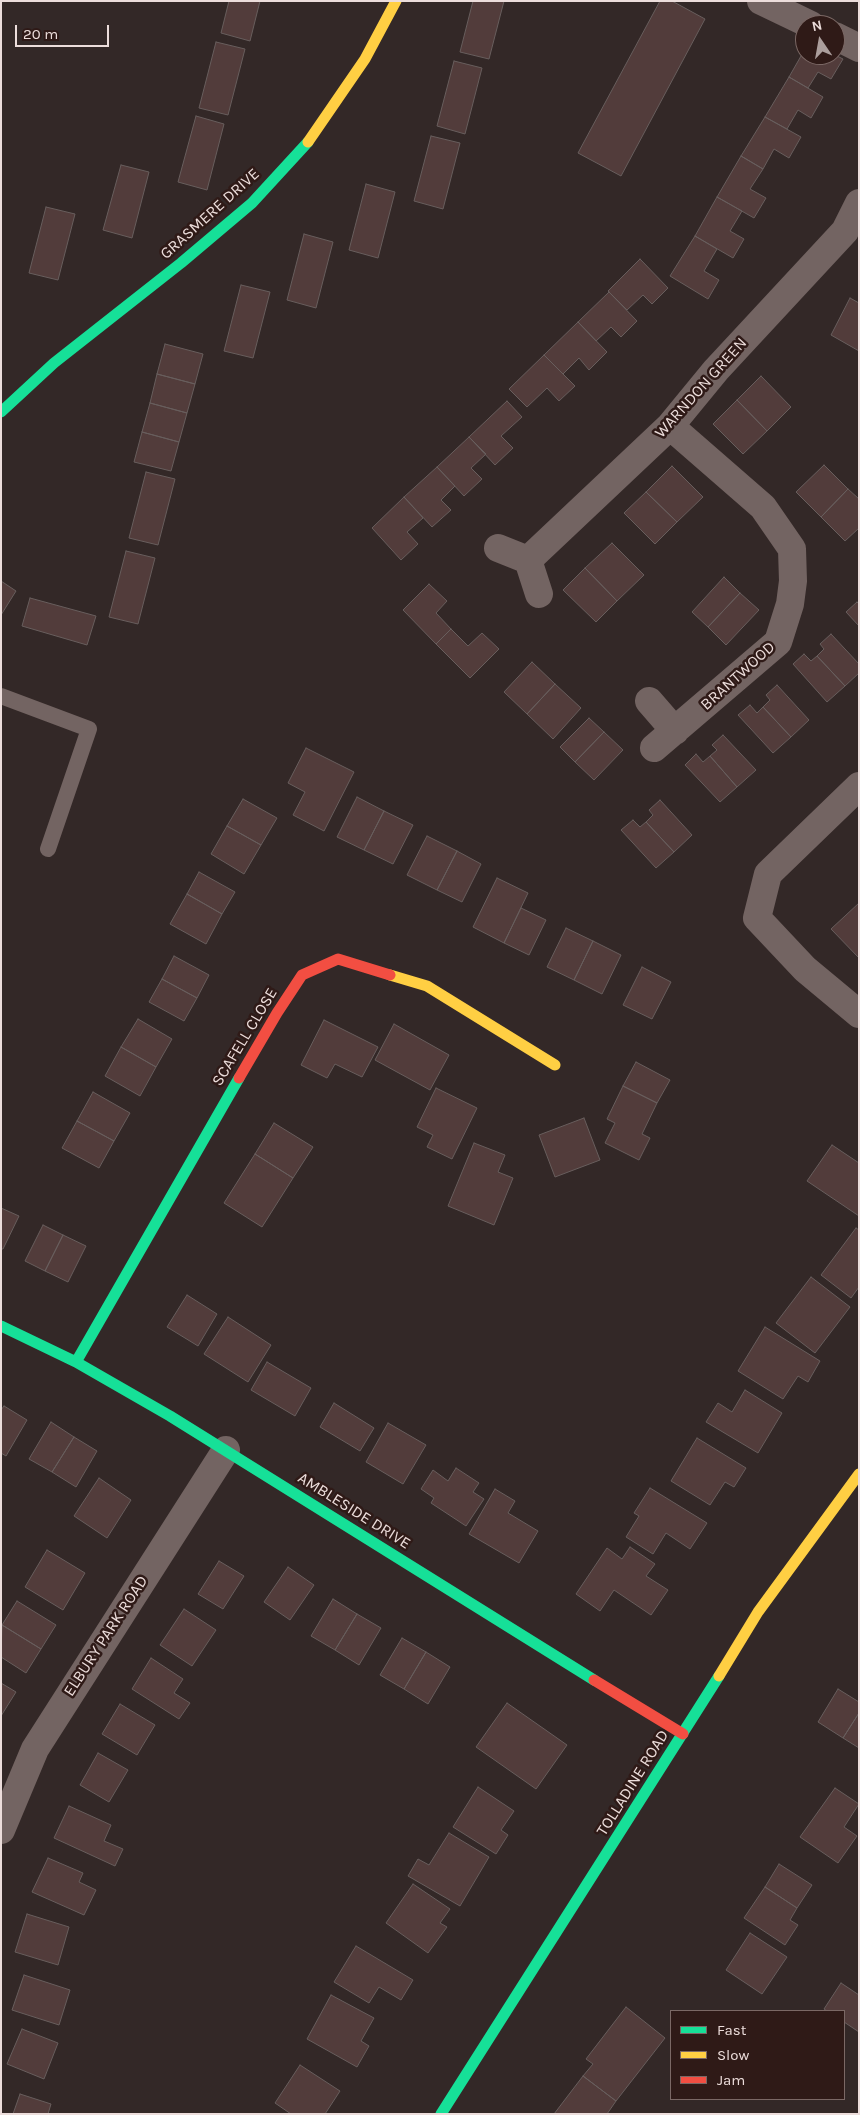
<!DOCTYPE html>
<html>
<head>
<meta charset="utf-8">
<style>
  body { margin:0 }
  #map { position:relative; width:860px; height:2115px; overflow:hidden; background:#332827; font-family:Karla,sans-serif }
  canvas { display:block }
  .frame { position:absolute; inset:0; border:2px solid #ecdddb; pointer-events:none }
  .legend { position:absolute; left:670px; top:2010px; width:175px; height:90px; box-sizing:border-box; background:#2f1a17; border:1px solid #7b6865; margin:0; padding:6px 9px; list-style:none; font-size:15px; color:#ecdddb }
  .legend li { display:flex; align-items:center; gap:10px; height:25px }
  .legend b { width:25px; border:1px solid #7b6865 }
  .north { position:absolute; left:795px; top:15px; width:50px; height:50px; box-sizing:border-box; background:#2f1a17; border:1px solid #7b6865; border-radius:50%; rotate:348deg; font-size:14px; font-weight:700; line-height:20px; text-align:center; color:#ecdddb }
  .north::after { content:''; display:block; margin:auto; width:18px; height:22px; background:#ab9e9c; clip-path:polygon(50% 0,100% 100%,50% 72%,0 100%) }
  .scale { position:absolute; left:15px; top:25px; width:94px; height:22px; box-sizing:border-box; border:2px solid #ecdddb; border-top:0; padding-left:6px; font-size:15px; line-height:18px; white-space:nowrap; color:#ecdddb; -webkit-text-stroke:4px #2f1a17; paint-order:stroke }
</style>
</head>
<body>
<div id="map">
<canvas width="860" height="2115"></canvas>
<div class="frame"></div>
<ul class="legend">
<li><b style="height:6px;background:#16e098"></b>Fast</li>
<li><b style="height:6px;background:#ffcf43"></b>Slow</li>
<li><b style="height:6px;background:#f24e42"></b>Jam</li>
</ul>
<div class="north">N</div>
<div class="scale">20 m</div>
</div>
<script>
const g = document.querySelector('canvas').getContext('2d');
g.lineJoin = 'round';
function fill(path, color) {
  g.fillStyle = color;
  g.fill(path, 'evenodd');
}
function toPath(rows) {
  const path = new Path2D();
  for (const r of rows) {
    path.moveTo(r[0], r[1]);
    for (let i = 2; i < r.length; i += 2) path.lineTo(r[i], r[i + 1]);
  }
  return path;
}
function stroke(path, color, width, dash) {
  g.strokeStyle = color;
  g.lineWidth = width;
  g.lineCap = dash ? 'butt' : 'round';
  g.setLineDash(dash || []);
  g.stroke(path);
}
function write(font, color, halo, rows, align = 'center') {
  g.font = font + ' Karla,sans-serif';
  g.lineWidth = 5;
  g.setLineDash([]);
  g.textBaseline = 'middle';
  g.strokeStyle = halo;
  g.fillStyle = color;
  for (const [text, x, y, turn = 0] of rows) {
    g.save();
    g.translate(x, y);
    g.rotate((+turn || 0) * Math.PI / 180);
    g.textAlign = isNaN(turn) ? turn : align;
    if (halo) g.strokeText(text, 0, 0);
    g.fillText(text, 0, 0);
    g.restore();
  }
}
const building = toPath([
  [229,1,260,1,250,41,221,33,229,1],
  [473,1,504,1,489,59,460,52,473,1],
  [660,1,672,1,705,19,621,176,578,153,660,1],
  [216,42,245,49,228,115,199,108,216,42],
  [805,49,805,55,835,55,843,59,831,79,818,72,808,88,789,77,805,49],
  [454,61,482,68,465,134,437,126,454,61],
  [789,77,823,97,811,118,798,110,787,129,765,117,789,77],
  [196,116,224,124,207,190,178,182,196,116],
  [765,117,801,137,789,158,774,149,763,169,741,156,765,117],
  [431,136,460,143,443,209,414,201,431,136],
  [741,156,763,169,750,189,766,198,754,218,717,197,741,156],
  [121,165,149,172,132,238,103,230,121,165],
  [366,184,395,192,378,258,349,250,366,184],
  [717,197,742,211,730,231,744,239,733,258,695,236,717,197],
  [46,207,75,214,58,280,29,273,46,207],
  [304,234,333,242,316,308,287,300,304,234],
  [695,236,717,249,704,271,719,280,708,299,670,276,695,236],
  [640,259,668,288,652,304,643,295,627,310,608,291,640,259],
  [241,285,270,292,253,358,224,351,241,285],
  [609,292,637,321,621,337,611,327,596,341,578,322,609,292],
  [850,298,859,303,859,351,831,335,850,298],
  [578,322,607,352,589,370,579,358,563,374,544,355,578,322],
  [165,344,203,354,195,384,157,374,165,344],
  [544,355,575,386,559,401,547,388,527,407,509,389,544,355],
  [157,374,195,384,187,413,150,403,157,374],
  [761,376,791,407,767,431,737,400,761,376],
  [737,400,767,431,743,454,713,424,737,400],
  [507,401,522,417,501,436,513,448,495,465,469,437,507,401],
  [150,403,187,413,179,442,142,432,150,403],
  [142,432,179,442,171,471,134,462,142,432],
  [469,437,486,454,471,468,482,479,464,496,437,467,469,437],
  [824,465,848,489,821,517,796,492,824,465],
  [672,466,703,497,677,522,646,492,672,466],
  [437,467,455,486,441,500,451,510,432,527,404,497,437,467],
  [146,472,175,479,158,545,129,538,146,472],
  [848,489,859,499,859,528,845,541,821,517,848,489],
  [646,492,677,522,655,544,624,513,646,492],
  [404,497,423,518,407,532,418,544,401,560,372,528,404,497],
  [612,543,644,575,617,601,585,568,612,543],
  [126,551,155,558,138,624,109,617,126,551],
  [585,568,617,601,596,622,563,590,585,568],
  [724,577,740,593,708,627,692,612,724,577],
  [1,581,16,591,1,615,1,581],
  [429,584,447,601,436,613,451,629,436,644,403,610,429,584],
  [740,593,759,610,726,645,708,627,740,593],
  [30,598,96,616,87,645,22,626,30,598],
  [857,602,859,604,859,626,846,612,857,602],
  [451,629,468,646,482,633,499,649,470,678,436,644,451,629],
  [831,634,859,664,859,673,845,686,817,656,824,649,820,644,831,634],
  [804,654,811,661,817,656,845,686,827,702,793,664,804,654],
  [532,662,555,684,527,714,504,692,532,662],
  [555,684,581,708,553,739,527,714,555,684],
  [777,685,809,720,791,737,763,707,770,700,766,695,777,685],
  [750,705,757,713,763,707,791,737,773,753,738,715,750,705],
  [589,718,604,732,575,762,560,747,589,718],
  [604,732,623,750,594,780,575,762,604,732],
  [723,735,756,770,737,787,710,756,717,750,712,745,723,735],
  [306,748,354,772,324,831,293,815,305,792,288,783,306,748],
  [696,754,703,762,710,756,737,787,720,802,685,765,696,754],
  [357,797,384,811,364,850,337,837,357,797],
  [243,799,277,818,261,845,227,826,243,799],
  [660,800,692,835,674,852,646,822,653,815,649,810,660,800],
  [384,811,413,825,393,864,364,850,384,811],
  [633,820,640,827,646,822,674,852,656,868,621,830,633,820],
  [227,826,261,845,244,874,211,854,227,826],
  [427,836,457,851,437,890,407,875,427,836],
  [457,851,481,864,462,902,437,890,457,851],
  [199,872,235,892,222,914,187,894,199,872],
  [497,878,528,893,504,943,473,927,497,878],
  [187,894,222,914,206,944,170,924,187,894],
  [859,903,859,958,831,929,859,903],
  [521,908,546,920,529,955,504,943,521,908],
  [566,928,593,941,574,980,547,967,566,928],
  [593,941,621,955,602,994,574,980,593,941],
  [174,956,209,975,197,998,162,979,174,956],
  [642,967,671,982,652,1019,623,1005,642,967],
  [162,979,197,998,184,1021,149,1002,162,979],
  [138,1019,172,1039,156,1067,121,1047,138,1019],
  [324,1020,378,1047,362,1077,335,1064,327,1078,301,1065,324,1020],
  [394,1024,449,1055,430,1090,375,1060,394,1024],
  [121,1047,156,1067,140,1096,105,1076,121,1047],
  [636,1062,670,1080,657,1103,623,1086,636,1062],
  [623,1086,657,1103,642,1134,650,1138,639,1160,605,1143,615,1123,607,1119,623,1086],
  [436,1088,477,1108,452,1159,427,1147,433,1135,417,1127,436,1088],
  [93,1092,130,1113,114,1141,77,1121,93,1092],
  [584,1118,600,1160,555,1177,539,1135,584,1118],
  [77,1121,114,1141,99,1168,62,1148,77,1121],
  [274,1123,313,1147,293,1178,255,1154,274,1123],
  [474,1143,505,1155,498,1172,513,1178,494,1225,448,1206,474,1143],
  [832,1145,859,1163,859,1216,807,1181,832,1145],
  [255,1154,293,1178,262,1227,224,1203,255,1154],
  [1,1208,19,1216,3,1249,1,1249,1,1208],
  [43,1225,63,1235,45,1271,25,1261,43,1225],
  [856,1228,859,1230,859,1287,851,1298,821,1275,856,1228],
  [63,1235,86,1246,68,1282,45,1271,63,1235],
  [811,1277,850,1307,815,1353,776,1323,811,1277],
  [187,1295,217,1314,198,1346,167,1327,187,1295],
  [228,1317,271,1345,248,1382,204,1354,228,1317],
  [765,1327,820,1361,808,1382,798,1376,783,1399,738,1371,765,1327],
  [267,1362,311,1388,295,1416,251,1390,267,1362],
  [745,1390,782,1413,758,1453,706,1422,718,1403,732,1412,745,1390],
  [334,1403,374,1428,360,1451,320,1427,334,1403],
  [4,1406,27,1420,6,1456,1,1453,1,1410,4,1406],
  [51,1422,74,1437,52,1472,29,1459,51,1422],
  [388,1423,426,1445,403,1484,366,1462,388,1423],
  [74,1437,97,1451,76,1487,52,1472,74,1437],
  [697,1438,746,1468,734,1487,725,1482,710,1505,671,1481,697,1438],
  [456,1468,479,1483,473,1492,484,1499,466,1526,431,1503,434,1498,421,1489,433,1470,448,1481,456,1468],
  [99,1478,131,1500,107,1538,74,1516,99,1478],
  [650,1488,707,1523,690,1549,666,1533,653,1554,626,1537,639,1516,634,1513,650,1488],
  [495,1489,515,1501,508,1513,538,1531,519,1563,469,1534,495,1489],
  [630,1547,655,1564,646,1576,668,1590,651,1615,614,1590,600,1611,576,1594,607,1548,622,1559,630,1547],
  [47,1550,85,1573,63,1610,25,1587,47,1550],
  [219,1561,244,1576,223,1609,198,1594,219,1561],
  [288,1567,314,1585,290,1620,264,1602,288,1567],
  [333,1599,357,1614,335,1650,311,1636,333,1599],
  [17,1601,56,1625,41,1649,2,1625,17,1601],
  [184,1609,216,1630,192,1666,160,1645,184,1609],
  [357,1614,381,1628,359,1665,335,1650,357,1614],
  [2,1625,41,1649,26,1673,1,1657,2,1625],
  [402,1638,426,1652,404,1689,380,1675,402,1638],
  [426,1652,450,1667,428,1704,404,1689,426,1652],
  [151,1658,183,1679,174,1693,190,1703,179,1719,132,1689,151,1658],
  [1,1683,16,1692,1,1716,1,1683],
  [838,1689,859,1702,859,1713,843,1738,818,1722,838,1689],
  [507,1703,567,1745,536,1789,476,1747,507,1703],
  [120,1704,155,1725,137,1755,102,1734,120,1704],
  [859,1713,859,1748,843,1738,859,1713],
  [98,1753,128,1770,109,1802,80,1785,98,1753],
  [478,1787,514,1811,501,1830,508,1835,496,1854,453,1827,478,1787],
  [835,1788,859,1804,844,1827,857,1836,838,1863,800,1837,835,1788],
  [69,1806,111,1825,104,1841,123,1849,115,1866,54,1838,69,1806],
  [449,1833,489,1857,460,1906,408,1876,418,1859,429,1865,449,1833],
  [48,1858,83,1873,79,1882,96,1890,84,1915,32,1892,48,1858],
  [779,1864,812,1885,797,1908,765,1887,779,1864],
  [413,1884,450,1909,440,1923,447,1927,428,1953,386,1923,413,1884],
  [765,1887,797,1908,790,1920,798,1925,785,1945,744,1918,765,1887],
  [27,1914,69,1927,58,1965,15,1952,27,1914],
  [750,1933,787,1957,762,1994,726,1970,750,1933],
  [356,1946,413,1980,401,2000,379,1987,369,2003,334,1982,356,1946],
  [24,1975,70,1990,59,2025,12,2010,24,1975],
  [841,1983,859,1995,859,2032,844,2022,844,2011,827,2011,824,2009,841,1983],
  [331,1995,374,2018,361,2041,369,2046,357,2067,307,2039,331,1995],
  [626,2007,665,2038,616,2101,583,2076,593,2064,586,2059,626,2007],
  [22,2029,58,2043,44,2079,7,2064,22,2029],
  [300,2065,340,2091,325,2114,291,2114,275,2103,300,2065],
  [583,2076,616,2101,607,2114,554,2114,583,2076],
  [20,2094,51,2104,48,2114,13,2114,20,2094]
]);
const lane = toPath([
  [1,696,89,729,48,849]
]);
const street = toPath([
  [761,1,811,25],
  [835,36,859,48],
  [498,548,528,560,539,594],
  [528,560,670,426,716,370,845,231,859,203],
  [649,701,675,731],
  [654,748,778,642,790,604,793,581,792,549,763,507,670,426],
  [859,786,768,874,757,918,805,969,859,1014],
  [1,1830,35,1749,226,1450]
]);
const fast = toPath([
  [1,412,54,363,181,263,252,203,308,142],
  [1,1326,76,1362,170,1416,594,1680],
  [76,1362,239,1078],
  [441,2114,719,1676]
]);
const slow = toPath([
  [308,142,365,59,396,1],
  [390,975,427,986,555,1065],
  [719,1676,758,1612,859,1474]
]);
const jam = toPath([
  [239,1078,277,1013,302,975,338,959,390,975],
  [594,1680,683,1734]
]);
const streetNames = [
  ["GRASMERE DRIVE",210,214,-42],
  ["WARNDON GREEN",701,388,-48],
  ["BRANTWOOD",738,676,-42],
  ["SCAFELL CLOSE",245,1037,-59],
  ["AMBLESIDE DRIVE",354,1511,32],
  ["ELBURY PARK ROAD",106,1636,-57],
  ["TOLLADINE ROAD",633,1783,-58]
];
fill(building, '#523c3b');
stroke(building, '#685e5d', 1);
stroke(lane, '#736462', 16);
stroke(street, '#736462', 28);
stroke(fast, '#16e098', 11);
stroke(slow, '#ffcf43', 11);
stroke(jam, '#f24e42', 11);
write('16px', '#ecdddb', '#2f1a17', streetNames);
</script>
</body>
</html>
